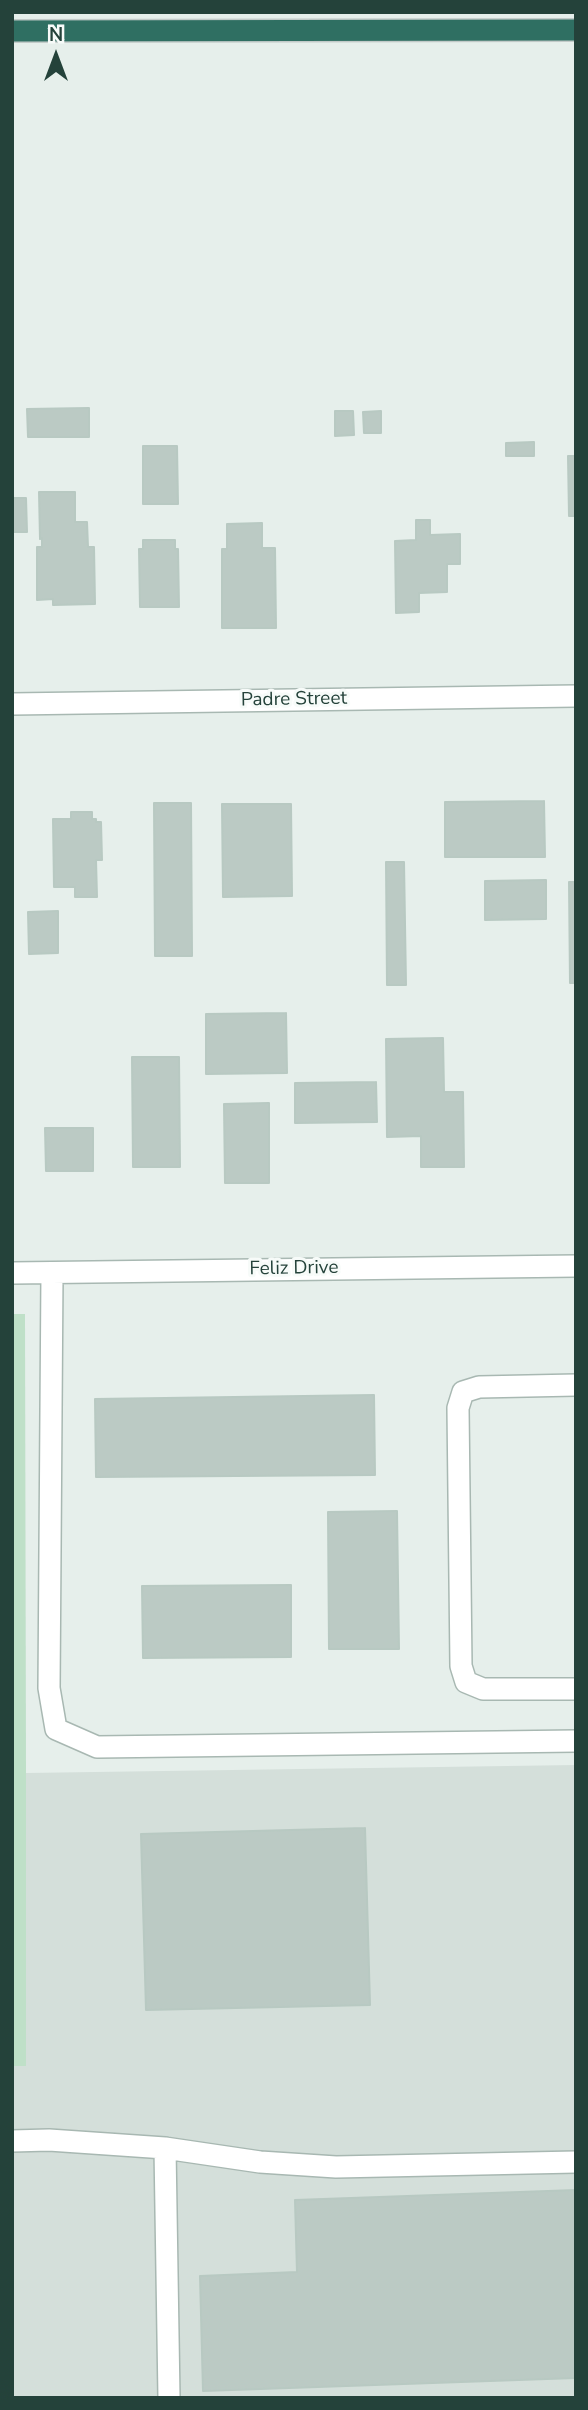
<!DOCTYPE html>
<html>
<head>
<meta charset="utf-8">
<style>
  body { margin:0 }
  #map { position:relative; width:588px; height:2410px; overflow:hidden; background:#e6efeb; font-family:"Nunito Sans",sans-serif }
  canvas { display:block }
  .frame { position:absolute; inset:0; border:14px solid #24423a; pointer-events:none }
  .north { position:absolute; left:21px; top:21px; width:70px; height:70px; -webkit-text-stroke:5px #f7fbf9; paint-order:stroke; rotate:0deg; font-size:19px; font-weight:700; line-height:28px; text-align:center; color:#24423a }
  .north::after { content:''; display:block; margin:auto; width:24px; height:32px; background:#24423a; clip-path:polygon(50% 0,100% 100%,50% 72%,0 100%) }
</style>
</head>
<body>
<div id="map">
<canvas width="588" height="2410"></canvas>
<div class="frame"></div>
<div class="north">N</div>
</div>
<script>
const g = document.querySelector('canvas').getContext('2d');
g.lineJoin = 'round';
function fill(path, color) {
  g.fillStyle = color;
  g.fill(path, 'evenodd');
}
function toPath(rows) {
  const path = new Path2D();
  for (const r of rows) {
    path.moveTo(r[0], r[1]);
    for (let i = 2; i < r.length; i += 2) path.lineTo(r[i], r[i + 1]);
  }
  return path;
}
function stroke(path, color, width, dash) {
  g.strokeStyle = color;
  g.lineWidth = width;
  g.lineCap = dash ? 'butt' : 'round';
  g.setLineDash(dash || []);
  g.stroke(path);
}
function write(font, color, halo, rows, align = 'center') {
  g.font = font + ' "Nunito Sans",sans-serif';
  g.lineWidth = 6;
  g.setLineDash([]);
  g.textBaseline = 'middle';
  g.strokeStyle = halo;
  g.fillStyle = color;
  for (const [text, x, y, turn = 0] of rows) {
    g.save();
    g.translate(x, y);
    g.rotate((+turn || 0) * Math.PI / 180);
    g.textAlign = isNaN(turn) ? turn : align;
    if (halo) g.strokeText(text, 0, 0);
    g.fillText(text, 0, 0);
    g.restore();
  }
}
const built = toPath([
  [576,1765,576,2398,12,2398,12,2066,26,2065,26,1773]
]);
const green = toPath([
  [12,1314,25,1314,26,1773,26,2066,12,2066]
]);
const building = toPath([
  [89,408,89,437,28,437,27,409,89,408],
  [335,411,353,411,354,435,335,436,335,411],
  [381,411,381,433,364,433,363,412,381,411],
  [534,442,534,456,506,456,506,443,534,442],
  [143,446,177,446,178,504,143,504,143,446],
  [568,456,576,456,576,516,569,516,568,456],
  [39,492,75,492,75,522,87,522,88,547,94,547,95,604,53,605,53,599,37,600,37,547,42,547,42,538,40,539,39,492],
  [12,498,26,498,27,532,12,532,12,498],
  [416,520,430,520,430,535,460,534,460,564,447,564,447,592,419,593,419,612,396,613,395,541,416,540,416,520],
  [262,523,262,548,275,548,276,628,222,628,222,549,227,549,227,524,262,523],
  [143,540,175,540,175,549,178,549,179,607,140,607,139,549,143,549,143,540],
  [544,801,545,857,445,857,445,802,544,801],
  [154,803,191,803,192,956,155,956,154,803],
  [222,804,291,804,292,896,223,897,222,804],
  [71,812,92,812,92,819,96,819,96,822,101,822,102,860,96,860,97,897,75,897,75,887,54,887,53,819,71,819,71,812],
  [386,862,404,862,406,985,387,985,386,862],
  [546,880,546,919,485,920,485,881,546,880],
  [569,882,576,882,576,983,570,983,569,882],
  [58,911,58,953,29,954,28,912,58,911],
  [286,1013,287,1073,206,1074,206,1014,286,1013],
  [443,1038,444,1092,463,1092,464,1167,421,1167,421,1136,387,1137,386,1039,443,1038],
  [132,1057,179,1057,180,1167,133,1167,132,1057],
  [376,1082,377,1122,295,1123,295,1083,376,1082],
  [269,1103,269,1183,225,1183,224,1104,269,1103],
  [45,1128,93,1128,93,1171,46,1171,45,1128],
  [374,1395,375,1475,96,1477,95,1399,374,1395],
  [397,1511,399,1649,329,1649,328,1512,397,1511],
  [291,1585,291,1657,143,1658,142,1586,291,1585],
  [365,1828,370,2005,146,2010,141,1834,365,1828],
  [576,2190,576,2378,203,2391,200,2276,297,2272,295,2200,576,2190]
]);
const minor = toPath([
  [12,704,576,696],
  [12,1273,576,1266],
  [52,1273,49,1688,56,1729,97,1747,576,1741],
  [576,1385,479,1387,463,1392,458,1408,461,1666,466,1682,483,1689,576,1689],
  [12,2141,49,2140,165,2148,169,2398],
  [165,2148,260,2162,336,2167,576,2162]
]);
const highway = toPath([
  [12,31,576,30]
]);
const streetNames = [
  ["Padre Street",294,700,-1],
  ["Feliz Drive",294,1269,-1]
];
fill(built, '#d4dfda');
fill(green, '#bfe0c8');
fill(building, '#bbcac4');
stroke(building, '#b8c9c2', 2);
stroke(minor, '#a8b8b2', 24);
stroke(highway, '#c2cac8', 24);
stroke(minor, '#fff', 21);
stroke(highway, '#2f6f62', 21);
write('19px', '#24423a', '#f7fbf9', streetNames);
</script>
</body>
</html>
